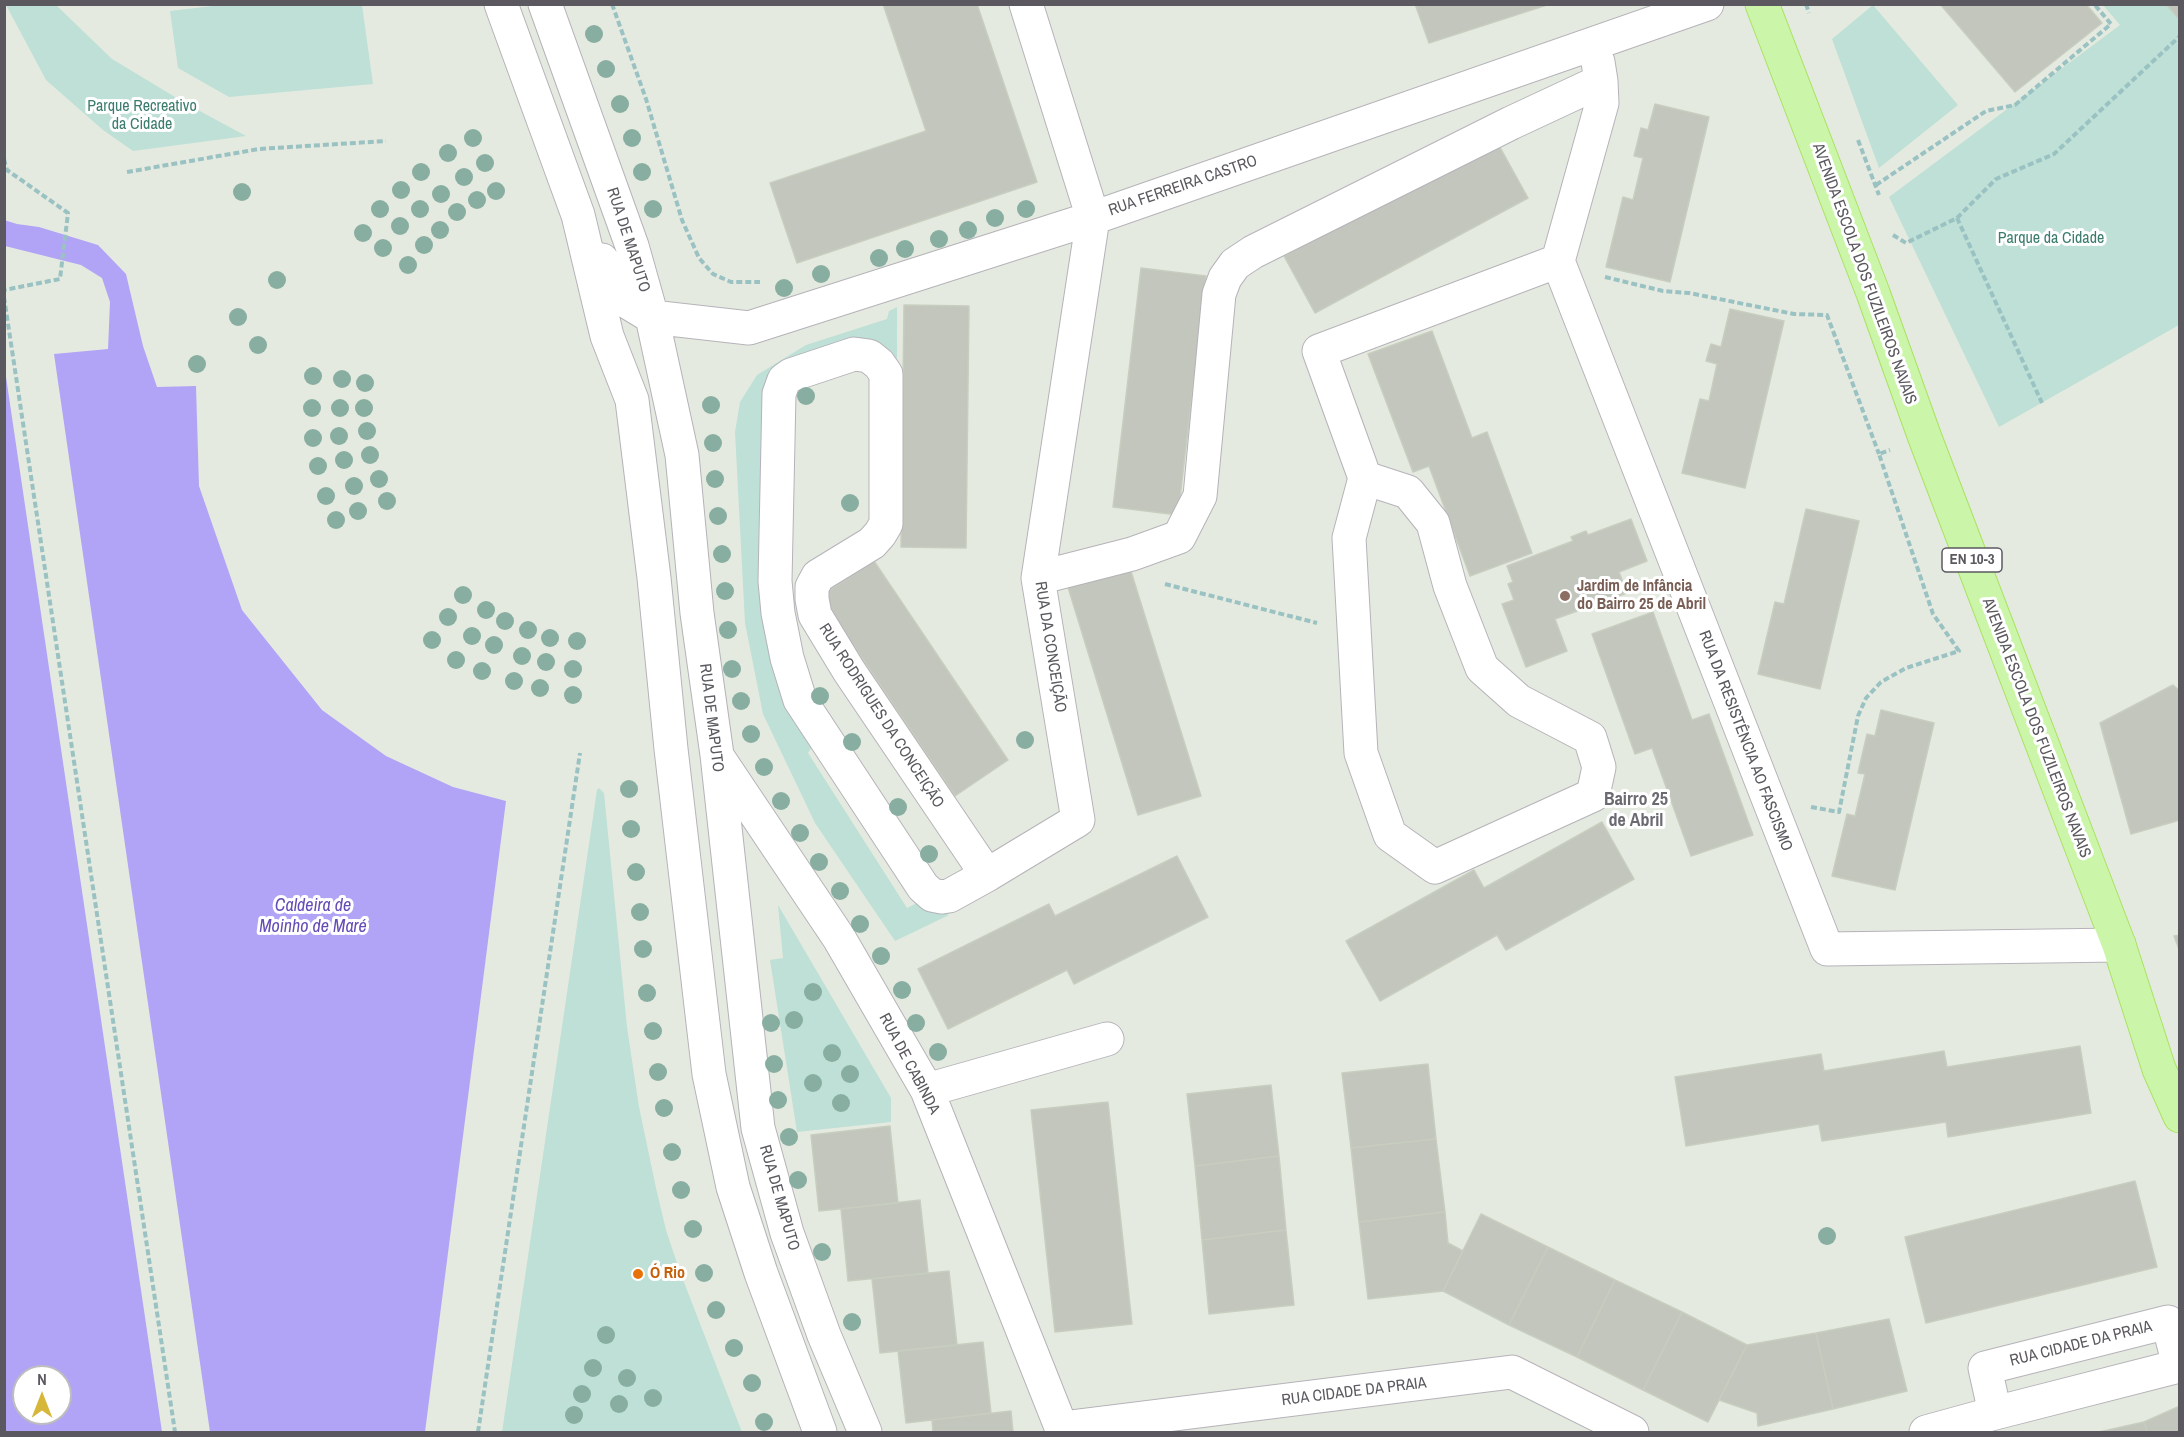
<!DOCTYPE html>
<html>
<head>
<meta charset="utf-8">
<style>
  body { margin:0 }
  #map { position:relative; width:2184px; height:1437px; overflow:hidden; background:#e5eae0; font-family:"Archivo Narrow",sans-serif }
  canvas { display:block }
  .frame { position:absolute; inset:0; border:6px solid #5b595f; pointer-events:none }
  .north { position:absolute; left:12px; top:1365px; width:60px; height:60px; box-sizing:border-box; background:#fff; border:2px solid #bdbdbf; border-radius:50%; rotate:0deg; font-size:16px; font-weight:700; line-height:24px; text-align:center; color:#5b595f }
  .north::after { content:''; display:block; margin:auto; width:21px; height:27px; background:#d7b73a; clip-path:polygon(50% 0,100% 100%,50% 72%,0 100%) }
</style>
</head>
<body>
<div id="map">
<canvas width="2184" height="1437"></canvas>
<div class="frame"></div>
<div class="north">N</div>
</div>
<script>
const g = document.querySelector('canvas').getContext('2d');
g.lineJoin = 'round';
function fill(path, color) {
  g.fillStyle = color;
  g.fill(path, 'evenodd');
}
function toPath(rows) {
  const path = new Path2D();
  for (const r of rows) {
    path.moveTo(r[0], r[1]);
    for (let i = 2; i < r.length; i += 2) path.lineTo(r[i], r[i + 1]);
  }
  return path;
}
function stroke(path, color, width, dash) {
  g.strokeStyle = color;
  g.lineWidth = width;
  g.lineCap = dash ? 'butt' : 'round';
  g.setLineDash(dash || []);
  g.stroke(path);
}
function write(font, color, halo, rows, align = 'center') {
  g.font = font + ' "Archivo Narrow",sans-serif';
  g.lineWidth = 6;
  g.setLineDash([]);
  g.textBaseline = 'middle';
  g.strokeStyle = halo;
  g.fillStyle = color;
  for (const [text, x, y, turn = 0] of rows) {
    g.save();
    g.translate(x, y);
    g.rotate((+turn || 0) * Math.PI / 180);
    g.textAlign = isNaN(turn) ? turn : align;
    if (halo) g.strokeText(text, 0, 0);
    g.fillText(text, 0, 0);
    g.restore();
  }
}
const green = toPath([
  [6,5,56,5,112,59,185,103,246,136,133,151,103,130,46,80],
  [221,5,362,5,373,84,229,97,178,68,170,11],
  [1873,5,1958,105,1879,168,1832,39],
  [2103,5,2179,5,2179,325,1999,427,1889,197,2120,25],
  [897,307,897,368,889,351,876,342,782,369,765,578,814,744,808,753,907,908,919,902,949,915,895,941,815,823,763,714,745,623,735,432,740,402,757,375,806,345,887,319,889,311],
  [599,788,604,793,627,1027,639,1107,656,1188,666,1230,680,1272,742,1432,502,1432,597,790],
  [778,905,891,1098,891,1122,797,1132,770,960,783,958]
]);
const water = toPath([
  [4,220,17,224,39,227,98,245,126,274,143,346,157,387,196,386,199,486,242,610,322,710,386,756,453,787,506,801,425,1432,210,1432,54,354,108,349,110,302,102,278,81,265,5,246],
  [5,370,162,1432,5,1432],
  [24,1377,60,1377,60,1413,24,1413]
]);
const building = toPath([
  [883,4,977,4,1037,182,797,263,770,183,926,131,883,4],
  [1415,4,1550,4,1429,43,1415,4],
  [1940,4,2086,4,2102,23,2015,92,1940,4],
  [2166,4,2180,4,2180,20,2166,4],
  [1655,104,1709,117,1670,282,1606,267,1623,197,1633,200,1643,158,1634,156,1641,128,1648,130,1655,104],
  [1496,140,1528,198,1315,313,1284,256,1496,140],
  [1141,268,1206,276,1178,515,1113,507,1141,268],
  [904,305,969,306,966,548,901,547,904,305],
  [1730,309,1784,321,1745,488,1682,473,1700,399,1709,401,1717,364,1706,361,1711,344,1721,347,1730,309],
  [1432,331,1472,438,1487,432,1532,553,1470,576,1429,466,1413,472,1368,354,1432,331],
  [1806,509,1859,521,1820,689,1758,674,1775,602,1784,604,1806,509],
  [1631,519,1647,561,1619,572,1627,593,1555,619,1567,651,1526,667,1502,604,1514,600,1508,584,1513,582,1507,566,1573,541,1571,537,1586,531,1588,535,1631,519],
  [874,561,1008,760,955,796,820,596,874,561],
  [1129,565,1201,796,1138,815,1067,584,1129,565],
  [1653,612,1692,720,1709,714,1753,835,1691,856,1652,748,1635,754,1592,634,1653,612],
  [2173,685,2180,691,2180,820,2131,834,2100,723,2173,685],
  [1881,710,1934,723,1895,890,1832,876,1847,814,1855,816,1865,774,1858,773,1867,734,1875,736,1881,710],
  [1602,822,1634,879,1506,950,1497,935,1380,1001,1346,941,1474,870,1484,888,1602,822],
  [1177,856,1208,917,1074,984,1067,970,948,1029,918,969,1049,904,1055,916,1177,856],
  [2180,935,2180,952,2174,936,2180,935],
  [2080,1046,2091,1113,1948,1137,1946,1122,1822,1141,1819,1124,1686,1146,1675,1077,1821,1054,1824,1071,1944,1051,1947,1067,2080,1046],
  [1428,1064,1436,1139,1351,1148,1342,1073,1428,1064],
  [1271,1085,1279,1156,1195,1166,1187,1094,1271,1085],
  [1108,1102,1132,1324,1055,1332,1031,1110,1108,1102],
  [890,1126,898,1203,819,1211,811,1135,890,1126],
  [1436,1139,1445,1212,1359,1222,1351,1148,1436,1139],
  [1279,1156,1286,1230,1202,1240,1195,1166,1279,1156],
  [2135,1181,2157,1267,1926,1323,1905,1237,2135,1181],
  [920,1200,928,1273,848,1281,841,1209,920,1200],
  [1445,1212,1448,1243,1463,1251,1443,1291,1368,1299,1359,1222,1445,1212],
  [1481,1214,1548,1247,1509,1325,1443,1291,1481,1214],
  [1286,1230,1294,1305,1209,1314,1202,1240,1286,1230],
  [1548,1247,1615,1280,1577,1357,1509,1325,1548,1247],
  [949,1271,957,1345,880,1353,872,1279,949,1271],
  [1615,1280,1682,1312,1643,1390,1577,1357,1615,1280],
  [1682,1312,1747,1345,1708,1422,1643,1390,1682,1312],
  [1889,1319,1907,1391,1833,1409,1816,1333,1889,1319],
  [1816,1333,1833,1409,1758,1426,1757,1413,1719,1400,1747,1345,1816,1333],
  [983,1342,991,1413,906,1423,898,1351,983,1342],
  [2180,1406,2180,1432,2147,1432,2144,1422,2180,1406],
  [1011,1411,1013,1432,933,1432,932,1420,1011,1411],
  [2144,1422,2147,1432,2099,1432,2144,1422]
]);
const path = toPath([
  [612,4,646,99,682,220,699,258,713,274,731,282,760,282],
  [1806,4,1809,13],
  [1858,140,1879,195],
  [4,159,7,170,68,213,60,279,4,290],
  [127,172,259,149,386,141],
  [1876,185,1986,111,2015,105,2111,24,2094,4],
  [1957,218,2042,403],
  [1893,235,1906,243,1957,218,1996,179,2054,154,2180,36],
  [1605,277,1663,291,1689,293,1794,314,1827,315,1879,454],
  [4,297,175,1432],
  [1165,584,1317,623],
  [1811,807,1839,812,1858,716,1866,698,1881,682,1906,668,1959,651,1933,614,1879,454,1890,450],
  [478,1432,580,753]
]);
const minor = toPath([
  [501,4,578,215,607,336,632,400,654,578,671,749,709,1074,733,1187,761,1273,820,1432],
  [545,4,632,246,652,317,682,455,697,613,717,755,758,1128,787,1233,824,1335,865,1432],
  [602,260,614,294,652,317,749,328,1093,218,1707,4],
  [1558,261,1827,949,2119,945],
  [1365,478,1408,492,1433,523,1450,586,1482,668,1519,701,1590,738,1599,767,1593,795,1435,867,1390,835,1361,753,1349,538,1365,478,1319,351,1558,261,1602,103,1601,81,1598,62,1591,45],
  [1038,578,1132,554,1179,537,1200,496,1219,294,1225,278,1235,264,1253,252,1511,123,1601,81],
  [719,759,839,938,927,1090,1063,1432],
  [987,875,849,671,815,615,812,599,812,587,818,576,872,543,880,534,886,524,886,374,879,364,869,356,854,354,791,375,784,380,779,394,775,581,778,613,787,658,800,700,923,887,932,895,942,897,949,896,987,875,1078,820,1038,578,1093,218,1026,4],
  [927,1090,1107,1039],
  [1062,1428,1512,1372,1632,1432],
  [1926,1432,1995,1413,2179,1366,2168,1322,1985,1368,1995,1413]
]);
const major = toPath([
  [1762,4,1873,293,1925,438,2119,945,2159,1069,2180,1116]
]);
const trees = [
  [594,34],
  [606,69],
  [620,104],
  [473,138],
  [632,138],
  [448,153],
  [485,163],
  [421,172],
  [642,172],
  [464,177],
  [401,190],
  [496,191],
  [242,192],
  [441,194],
  [477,200],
  [380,209],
  [420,209],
  [653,209],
  [1026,209],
  [457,212],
  [995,218],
  [400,226],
  [440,230],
  [968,230],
  [363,233],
  [939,239],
  [424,245],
  [383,248],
  [905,249],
  [879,258],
  [408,265],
  [821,274],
  [277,280],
  [784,288],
  [238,317],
  [258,345],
  [197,364],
  [313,376],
  [342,379],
  [365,383],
  [806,396],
  [711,405],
  [312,408],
  [340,408],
  [364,408],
  [367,431],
  [339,436],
  [313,438],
  [713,443],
  [370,455],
  [344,460],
  [318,466],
  [379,479],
  [715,479],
  [354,486],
  [326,496],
  [387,501],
  [850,503],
  [358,511],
  [718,516],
  [336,520],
  [722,554],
  [725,591],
  [463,595],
  [486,610],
  [448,617],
  [505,621],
  [528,630],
  [728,630],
  [472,636],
  [550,638],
  [432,640],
  [577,641],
  [494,645],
  [522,656],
  [456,660],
  [546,662],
  [573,669],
  [732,669],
  [482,671],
  [514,681],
  [540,688],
  [573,695],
  [820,696],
  [741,701],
  [751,734],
  [1025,740],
  [852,742],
  [764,767],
  [629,789],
  [781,801],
  [898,807],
  [631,829],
  [800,833],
  [929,854],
  [819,862],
  [636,872],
  [840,891],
  [640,912],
  [860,924],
  [643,949],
  [881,956],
  [902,990],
  [813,992],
  [647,993],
  [794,1020],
  [771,1023],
  [916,1023],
  [653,1031],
  [938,1052],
  [832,1053],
  [774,1064],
  [658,1072],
  [850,1074],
  [813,1083],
  [778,1100],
  [841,1103],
  [664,1108],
  [789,1137],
  [672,1152],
  [798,1180],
  [681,1190],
  [693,1229],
  [1827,1236],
  [822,1252],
  [704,1273],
  [716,1310],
  [852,1322],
  [606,1335],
  [734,1348],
  [593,1368],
  [627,1378],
  [752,1383],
  [582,1394],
  [653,1398],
  [619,1404],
  [574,1415],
  [764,1422]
];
const markers = [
  [1565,596,6,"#8d6e63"],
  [638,1274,6,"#e8710a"]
];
const shields = [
  [1972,560,60]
];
const shieldNames = [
  ["EN 10-3",1972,560]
];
const parkNames = [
  ["Parque Recreativo",142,107],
  ["da Cidade",142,125],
  ["Parque da Cidade",2051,239]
];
const streetNames = [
  ["RUA FERREIRA CASTRO",1183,186,-19],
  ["RUA DE MAPUTO",628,240,72],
  ["AVENIDA ESCOLA DOS FUZILEIROS NAVAIS",1864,274,70],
  ["RUA DA CONCEIÇÃO",1050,647,81],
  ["RUA RODRIGUES DA CONCEIÇÃO",881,716,57],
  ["RUA DE MAPUTO",711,718,83],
  ["AVENIDA ESCOLA DOS FUZILEIROS NAVAIS",2036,728,69],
  ["RUA DA RESISTÊNCIA AO FASCISMO",1745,741,69],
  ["RUA DE CABINDA",909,1064,62],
  ["RUA DE MAPUTO",779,1198,74],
  ["RUA CIDADE DA PRAIA",2081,1344,-14],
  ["RUA CIDADE DA PRAIA",1354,1392,-7]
];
const educationNames = [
  ["Jardim de Infância",1577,587],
  ["do Bairro 25 de Abril",1577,605]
];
const foodNames = [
  ["Ó Rio",650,1274]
];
const neighbourhoodNames = [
  ["Bairro 25",1636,800],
  ["de Abril",1636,821]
];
const waterNames = [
  ["Caldeira de",313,906],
  ["Moinho de Maré",313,927]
];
fill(green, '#bee0d6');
fill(water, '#b1a4f6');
fill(building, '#c2c6bd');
stroke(building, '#c8cebf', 1.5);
stroke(minor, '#b5b3b9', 35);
stroke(major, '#aae261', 35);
stroke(path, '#9ac2c2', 4, [6, 3]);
stroke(minor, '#fff', 33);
stroke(major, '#cbf6a9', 33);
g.fillStyle = '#88aea1';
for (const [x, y] of trees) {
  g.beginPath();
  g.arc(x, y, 9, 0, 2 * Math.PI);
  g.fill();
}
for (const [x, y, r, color] of markers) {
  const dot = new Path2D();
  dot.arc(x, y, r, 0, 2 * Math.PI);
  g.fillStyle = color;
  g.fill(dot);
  stroke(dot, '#fff', 2);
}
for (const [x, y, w] of shields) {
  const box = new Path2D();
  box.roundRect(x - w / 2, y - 12, w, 24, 4.5);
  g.fillStyle = '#fff';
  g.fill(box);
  stroke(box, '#5b595f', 1.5);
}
write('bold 15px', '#5b595f', null, shieldNames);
write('16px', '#3b7c6d', '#fff', parkNames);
write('16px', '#5b595f', '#fff', streetNames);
write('bold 16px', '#785e54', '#fff', educationNames, 'left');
write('bold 16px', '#c56008', '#fff', foodNames, 'left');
write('bold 18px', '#6b6a71', '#fff', neighbourhoodNames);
write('italic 18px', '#644bb5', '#fff', waterNames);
</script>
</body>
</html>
